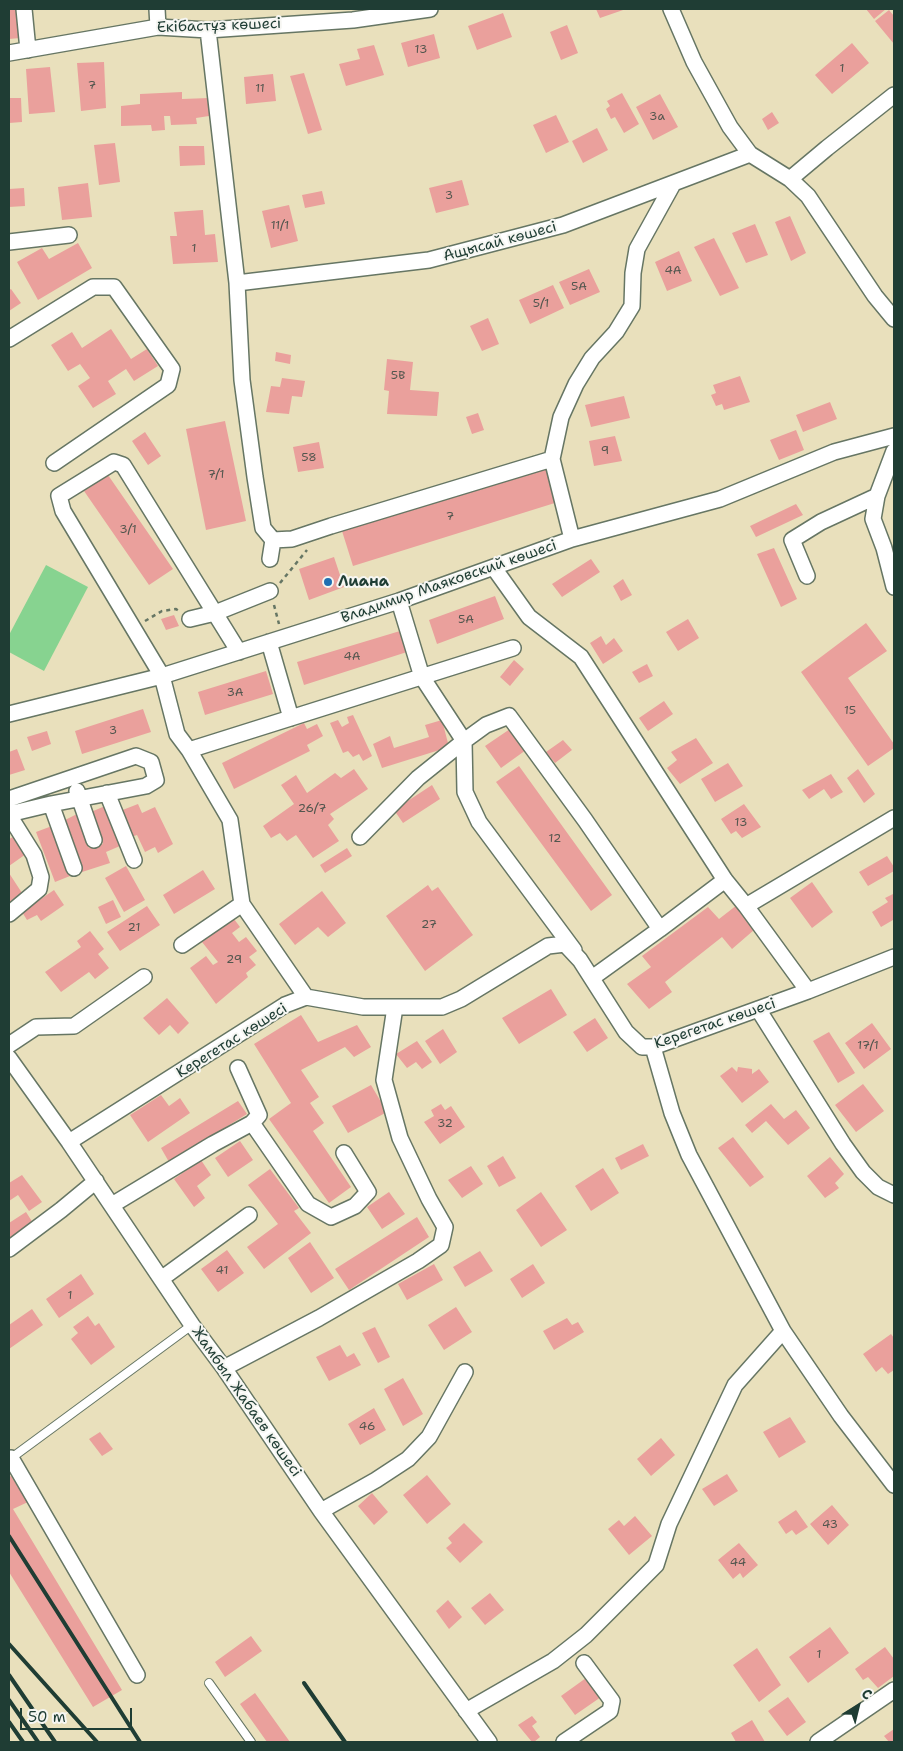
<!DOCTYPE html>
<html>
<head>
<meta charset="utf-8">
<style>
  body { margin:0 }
  #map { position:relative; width:903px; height:1751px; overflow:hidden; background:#e9e0bc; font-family:"Shantell Sans",sans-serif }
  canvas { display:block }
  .frame { position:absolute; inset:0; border:10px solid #1f3d34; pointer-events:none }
  .north { position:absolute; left:833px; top:1681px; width:50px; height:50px; -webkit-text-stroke:4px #f6f6f2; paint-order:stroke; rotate:36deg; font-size:14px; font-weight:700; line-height:20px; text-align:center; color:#1f3d34 }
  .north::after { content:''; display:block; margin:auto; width:18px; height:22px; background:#1f3d34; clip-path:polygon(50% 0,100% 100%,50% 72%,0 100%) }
  .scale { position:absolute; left:20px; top:1708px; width:112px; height:22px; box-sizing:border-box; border:2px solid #1f3d34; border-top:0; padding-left:6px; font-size:15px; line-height:18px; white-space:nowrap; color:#1f3d34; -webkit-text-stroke:4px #f6f6f2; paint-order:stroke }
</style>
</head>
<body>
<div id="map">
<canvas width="903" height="1751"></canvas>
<div class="frame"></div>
<div class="north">С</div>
<div class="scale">50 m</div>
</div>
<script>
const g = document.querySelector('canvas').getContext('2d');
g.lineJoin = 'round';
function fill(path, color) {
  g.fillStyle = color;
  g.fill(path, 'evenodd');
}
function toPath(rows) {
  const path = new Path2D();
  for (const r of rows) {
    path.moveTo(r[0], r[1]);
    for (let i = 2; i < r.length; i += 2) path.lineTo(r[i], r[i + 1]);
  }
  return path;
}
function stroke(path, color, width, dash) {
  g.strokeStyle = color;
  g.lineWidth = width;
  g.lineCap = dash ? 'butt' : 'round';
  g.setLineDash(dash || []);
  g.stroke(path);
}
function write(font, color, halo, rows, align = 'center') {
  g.font = font + ' "Shantell Sans",sans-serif';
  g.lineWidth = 4;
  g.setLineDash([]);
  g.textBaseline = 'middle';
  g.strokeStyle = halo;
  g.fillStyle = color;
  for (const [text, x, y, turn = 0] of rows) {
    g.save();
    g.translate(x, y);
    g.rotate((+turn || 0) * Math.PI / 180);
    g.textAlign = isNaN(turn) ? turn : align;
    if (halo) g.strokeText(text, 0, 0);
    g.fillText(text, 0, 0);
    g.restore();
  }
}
const green = toPath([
  [46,565,88,587,44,671,9,652,9,635]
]);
const building = toPath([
  [9,9,17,9,20,38,9,39],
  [596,9,626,9,600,18],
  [866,9,886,9,874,19],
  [889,10,894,16,894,44,875,21],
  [503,13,512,37,477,50,468,26],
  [567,25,578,53,561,60,550,32],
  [434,34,440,58,408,67,401,43],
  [852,43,869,63,832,94,815,75],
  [374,45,384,75,346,86,339,64,360,59,357,49],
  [104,62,106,108,81,111,77,63],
  [50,67,55,112,29,114,26,69],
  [304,73,322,130,308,134,290,76],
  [273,74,276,101,246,104,244,77],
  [182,92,182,99,209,98,209,116,196,118,197,124,171,125,170,116,164,116,165,130,152,131,151,125,121,126,121,106,140,104,140,94],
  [622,93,639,124,624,133,615,117,611,119,606,109,610,106,607,101],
  [660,94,678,127,653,140,636,107],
  [9,98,21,98,22,122,9,123],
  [772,112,779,123,768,130,762,119],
  [556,115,569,142,546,153,533,125],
  [597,128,608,150,583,163,572,141],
  [115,143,120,182,99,185,94,145],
  [179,146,204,146,205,165,180,166],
  [462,180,469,205,436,213,429,188],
  [88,183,92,217,62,220,58,187],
  [24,188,25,206,9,207,9,189],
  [322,191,325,204,305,208,302,195],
  [289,205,298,241,271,248,262,211],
  [203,210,205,235,215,234,218,262,173,264,170,236,177,236,174,212],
  [790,216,806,253,791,261,775,222],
  [755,224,768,255,746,263,732,233],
  [714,238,739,288,720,296,694,247],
  [78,243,92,268,38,300,17,262,42,248,49,259],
  [679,251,692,281,667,291,655,262],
  [589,269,600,292,570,305,559,282],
  [553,285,564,308,530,324,519,300],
  [11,289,21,303,9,311,9,290],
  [488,318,499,344,482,351,470,326],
  [111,329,131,359,147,349,158,366,134,381,126,369,108,381,116,394,93,408,78,386,90,378,80,364,68,371,51,345,72,332,82,348],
  [276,352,291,355,290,364,275,361],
  [387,359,413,362,410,390,439,392,437,416,387,414,389,391,384,390],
  [740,376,750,402,724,410,722,404,716,406,711,395,716,393,713,385],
  [282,378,305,381,302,397,292,396,289,414,266,412,271,386,280,387],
  [624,396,630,418,591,427,585,405],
  [830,402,837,419,803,432,796,415],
  [478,413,484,430,472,434,466,417],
  [225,421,246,521,206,530,186,429],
  [796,430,804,450,779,460,770,440],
  [145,432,161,456,148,465,132,441],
  [615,436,622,461,594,466,589,441],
  [319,442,324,468,298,472,293,447],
  [547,468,558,502,353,566,342,531],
  [108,475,173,569,149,585,84,491],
  [796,504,803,515,756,537,750,526],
  [774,548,797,599,781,607,757,554],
  [334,557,344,587,309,600,299,569],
  [591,559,600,572,562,597,552,584],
  [623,579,632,595,621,601,613,586],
  [495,596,504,619,437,644,429,620],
  [174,615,179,626,166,630,161,619],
  [688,619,699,638,678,651,666,632],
  [866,623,887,651,848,678,894,744,894,748,868,766,801,672],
  [400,631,407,652,304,685,297,662],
  [601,636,606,645,614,638,623,651,603,664,590,643],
  [514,660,524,669,510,686,500,677],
  [647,664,653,676,639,683,632,672],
  [266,671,273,694,205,715,198,692],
  [664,701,673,714,648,731,639,718],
  [143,709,151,732,82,754,75,731],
  [353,715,372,756,363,761,359,754,353,757,348,751,343,753,330,723,338,720,342,727,349,723,347,717],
  [442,720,449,747,382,768,373,744,390,736,394,748,429,737,425,725],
  [304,723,307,729,317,724,323,736,307,745,310,751,234,789,222,763],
  [510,729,526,750,501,768,485,746],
  [47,731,51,744,32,751,27,737],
  [696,738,713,763,680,784,667,768,677,760,671,752],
  [563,740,572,750,555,763,546,752],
  [17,749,25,770,9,775,9,752],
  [728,763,743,786,715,802,701,779],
  [519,766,612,895,591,911,496,782],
  [354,769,368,789,330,814,334,819,328,825,339,841,313,858,296,835,287,841,280,833,271,838,263,826,294,804,281,785,296,775,307,793,335,773,341,778],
  [858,769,875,794,864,803,847,778],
  [831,774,843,792,831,799,824,789,809,799,802,790],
  [432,785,440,799,403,823,394,810],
  [138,804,142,813,155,807,173,844,158,853,155,847,145,852,137,835,131,837,120,811],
  [744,804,761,827,742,838,736,831,731,834,721,819],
  [105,806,120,846,106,852,110,863,82,872,63,821,77,814,89,848,103,844,91,812],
  [52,826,70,876,55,882,36,832],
  [13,837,26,854,9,866,9,839],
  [347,848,352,856,325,873,320,865],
  [887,856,894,867,894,871,868,886,859,872],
  [126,866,145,900,124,912,105,878],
  [203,870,215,889,174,914,163,895],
  [9,873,22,893,9,902],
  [812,882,833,912,812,928,790,898],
  [428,885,432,891,438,887,473,935,425,971,386,916],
  [54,890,64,905,41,921,37,915,27,920,22,912],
  [322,891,346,923,328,937,318,927,295,945,279,924],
  [893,894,894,923,893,920,881,927,872,912,888,902,885,898],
  [113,900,121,917,106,924,98,907],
  [737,905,754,930,732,949,722,937,665,982,672,992,649,1009,627,984,651,967,642,956,708,907,719,919],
  [147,906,160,925,120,951,107,932],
  [234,919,240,927,232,933,239,942,246,937,257,951,249,957,256,965,246,973,248,977,216,1004,190,968,206,956,213,965,218,962,202,942],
  [90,931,104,949,98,954,109,968,95,979,89,972,61,992,45,972,81,947,77,941],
  [551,989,567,1015,519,1044,502,1018],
  [167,998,189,1023,178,1034,170,1025,159,1035,143,1018],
  [301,1015,318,1042,357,1025,371,1047,354,1057,345,1047,301,1070,319,1097,310,1103,324,1123,313,1131,351,1187,329,1203,269,1119,291,1103,254,1044],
  [595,1018,608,1038,587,1052,573,1032],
  [872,1023,891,1049,864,1069,845,1043],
  [443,1029,457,1052,440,1064,425,1041],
  [829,1032,855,1073,838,1083,813,1041],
  [417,1041,432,1062,422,1069,416,1062,407,1068,396,1054],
  [732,1067,737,1072,738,1067,752,1069,752,1074,759,1069,769,1082,742,1103,720,1076],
  [863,1084,884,1111,856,1132,835,1105],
  [371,1085,387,1112,348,1133,332,1106],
  [161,1095,169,1106,180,1098,190,1113,148,1142,130,1115],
  [238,1101,247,1114,169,1162,161,1148],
  [441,1104,445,1110,451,1106,465,1127,440,1144,424,1122,434,1116,431,1110],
  [771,1104,784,1119,796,1110,810,1128,788,1145,766,1121,752,1133,745,1125],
  [733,1137,764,1177,750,1187,718,1148],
  [240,1141,253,1160,228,1177,215,1158],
  [643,1144,649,1156,621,1170,615,1158],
  [503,1156,516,1178,499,1187,487,1166],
  [830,1157,844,1174,835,1183,839,1188,825,1198,807,1176],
  [201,1160,211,1175,197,1186,205,1198,194,1207,174,1179],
  [471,1166,483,1184,462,1198,448,1180],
  [603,1168,619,1193,591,1211,575,1186],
  [270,1169,299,1208,294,1211,311,1233,264,1269,247,1247,278,1224,248,1185],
  [22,1175,42,1202,29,1211,18,1195,9,1201,9,1183],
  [389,1192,405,1214,382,1229,367,1207],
  [541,1192,567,1230,541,1247,516,1210],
  [26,1212,33,1223,10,1238,9,1223],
  [417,1217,429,1237,349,1290,335,1269],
  [310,1242,334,1278,311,1293,288,1258],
  [227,1250,244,1273,218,1292,201,1269],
  [480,1251,493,1271,465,1287,453,1267],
  [434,1264,443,1280,407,1300,398,1284],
  [533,1264,545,1283,522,1298,510,1279],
  [81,1274,94,1294,59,1318,46,1299],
  [456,1307,472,1332,444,1350,428,1325],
  [32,1309,43,1325,9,1349,9,1325],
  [88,1316,95,1326,99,1323,115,1347,91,1365,71,1339,78,1333,73,1327],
  [567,1318,572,1325,578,1322,584,1332,554,1350,543,1331],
  [375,1327,390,1357,378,1363,362,1333],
  [891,1334,894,1338,894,1370,888,1374,882,1367,876,1372,863,1354],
  [340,1345,347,1357,354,1353,361,1365,329,1381,316,1357],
  [403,1378,423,1414,403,1426,384,1389],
  [374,1408,386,1430,360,1445,348,1424],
  [790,1417,806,1442,779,1458,763,1432],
  [100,1432,113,1449,102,1456,89,1439],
  [661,1438,675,1455,651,1476,637,1459],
  [727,1474,738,1491,714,1506,702,1489],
  [427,1475,451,1504,427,1524,403,1495],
  [11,1476,28,1502,13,1509,122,1690,93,1707,9,1572,9,1477],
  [372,1493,388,1512,374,1525,358,1506],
  [832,1505,849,1525,828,1545,810,1524],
  [796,1510,808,1527,796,1535,792,1530,786,1534,778,1522],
  [635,1516,652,1536,629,1555,608,1529,619,1520,624,1526],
  [464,1523,483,1542,460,1563,446,1548,452,1543,448,1538],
  [739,1543,758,1565,743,1578,740,1573,733,1579,718,1560],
  [490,1593,504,1610,485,1625,471,1608],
  [448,1600,462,1617,449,1629,436,1611],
  [830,1627,849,1653,808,1683,789,1657],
  [251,1636,262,1651,225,1677,215,1662],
  [885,1647,894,1659,894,1676,878,1688,868,1677,863,1680,855,1669],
  [757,1648,781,1685,759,1702,733,1665],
  [586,1678,601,1697,575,1715,561,1696],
  [255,1693,290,1742,267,1742,240,1704],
  [788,1697,806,1722,787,1736,768,1711],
  [532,1716,537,1722,532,1726,540,1737,534,1742,532,1742,518,1725],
  [752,1720,765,1742,736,1742,731,1733],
  [894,1729,894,1742,889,1742,884,1736]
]);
const path = toPath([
  [280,583,307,550],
  [274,605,279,624],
  [145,621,162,611,176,609,179,611]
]);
const lane = toPath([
  [10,1459,192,1325],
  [209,1683,251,1742]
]);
const street = toPath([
  [24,9,28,50],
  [157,9,158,27],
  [671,9,694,62,730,127,750,154,790,179,808,196,875,296,894,319],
  [208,30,237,283,242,380,255,477,263,528,273,540,270,559],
  [9,53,158,27,208,30,353,20,430,9],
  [790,179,827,148,894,95],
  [9,242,69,235],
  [237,283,429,260,563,225,750,154],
  [9,339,93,287,114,287,172,369,168,385,54,463],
  [894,451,877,496,873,519,884,548,894,587],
  [572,539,720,499,834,452,894,436],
  [273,540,292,539,331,526,552,459],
  [494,568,529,617,581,657,725,880,746,906,894,818],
  [807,576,792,540,821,522,877,496],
  [190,619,215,613,270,591],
  [269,642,291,718],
  [239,652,123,465,114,462,59,496,63,511,162,676,177,734,189,750,513,648],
  [9,714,162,676,399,601,572,539,552,459,561,417,576,384,592,358,616,332,632,306,633,273,637,249,673,184],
  [189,750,230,820,242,904,306,997],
  [77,791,94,840],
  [107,793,134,860],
  [9,799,136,756,151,762,156,780,146,786,51,804,9,814],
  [51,804,74,868],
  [9,815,34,855,41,877,39,889,9,914],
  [360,837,418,778,464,741,422,677,399,601],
  [746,906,808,991],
  [182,945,242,904],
  [574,950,479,822,465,792,464,741,486,725,509,716,585,820,660,929,725,880],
  [592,978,660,929],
  [758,1009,843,1144,863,1172,878,1187,894,1195],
  [9,1045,36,1027,74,1026,144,977],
  [653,1047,672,1113,689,1155,783,1331,841,1416,894,1485],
  [9,1058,69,1142,192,1325,224,1368,321,1511,489,1742],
  [252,1123,308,1204,331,1217,355,1206,368,1192,344,1153],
  [69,1142,285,1005,306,997,363,1007,442,1007,461,999,548,946,565,944,580,960,626,1032,642,1047,653,1047,808,991,894,957],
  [112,1205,213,1144,252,1123,259,1115,238,1068],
  [9,1249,61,1210,96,1181],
  [161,1279,249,1215],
  [224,1368,319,1318,418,1261,441,1245,445,1227,429,1199,400,1138,384,1080,395,1007],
  [11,1458,137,1675],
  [321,1511,376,1480,408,1459,429,1437,465,1372],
  [466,1711,553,1661,586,1635,656,1565,669,1524,735,1385,783,1331],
  [564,1742,610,1711,612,1701,584,1663],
  [818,1742,894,1690]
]);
const rail = toPath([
  [9,1536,140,1742],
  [9,1644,97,1742],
  [9,1675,55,1742],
  [304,1683,345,1742],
  [9,1700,38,1742],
  [9,1722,23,1742]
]);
const markers = [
  [328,582,5,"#1f6fb2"]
];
const numberNames = [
  ["13",421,50],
  ["1",842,69],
  ["7",92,86],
  ["11",260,89],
  ["3а",657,117],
  ["3",449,196],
  ["11/1",280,226],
  ["1",194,249],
  ["4А",673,271],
  ["5А",579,287],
  ["5/1",541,304],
  ["5В",398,376],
  ["9",605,451],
  ["58",309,458],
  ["7/1",216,475],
  ["7",450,517],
  ["3/1",128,530],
  ["5А",466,620],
  ["4А",352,657],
  ["3А",235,693],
  ["15",850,711],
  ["3",113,731],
  ["26/7",312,809],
  ["13",741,823],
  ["12",555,839],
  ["27",429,925],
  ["21",134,928],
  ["29",234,960],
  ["17/1",868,1046],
  ["32",445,1124],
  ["41",222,1271],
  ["1",70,1296],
  ["46",367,1427],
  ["43",830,1525],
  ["44",738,1563],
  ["1",819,1655]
];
const streetNames = [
  ["Екібастұз көшесі",219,26,-2],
  ["Ащысай көшесі",500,242,-15],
  ["Владимир Маяковский көшесі",449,582,-19],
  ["Керегетас көшесі",715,1024,-19],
  ["Керегетас көшесі",232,1041,-32],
  ["Жамбыл Жабаев көшесі",246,1402,55]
];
const poiNames = [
  ["Лиана",338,582]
];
fill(green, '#87d390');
fill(building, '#eaa09c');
stroke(lane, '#667664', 10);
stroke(street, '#667664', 18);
stroke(path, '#667664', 2.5, [4, 4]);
stroke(lane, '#fff', 8);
stroke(street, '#fff', 15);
stroke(rail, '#1f3d34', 4);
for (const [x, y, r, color] of markers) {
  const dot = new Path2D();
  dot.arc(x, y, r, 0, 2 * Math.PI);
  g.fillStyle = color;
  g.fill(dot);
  stroke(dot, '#f6f6f2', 2);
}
write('12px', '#52564e', null, numberNames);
write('15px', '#1f3d34', '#f6f6f2', streetNames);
write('bold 15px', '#1f3d34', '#f6f6f2', poiNames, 'left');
</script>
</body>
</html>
